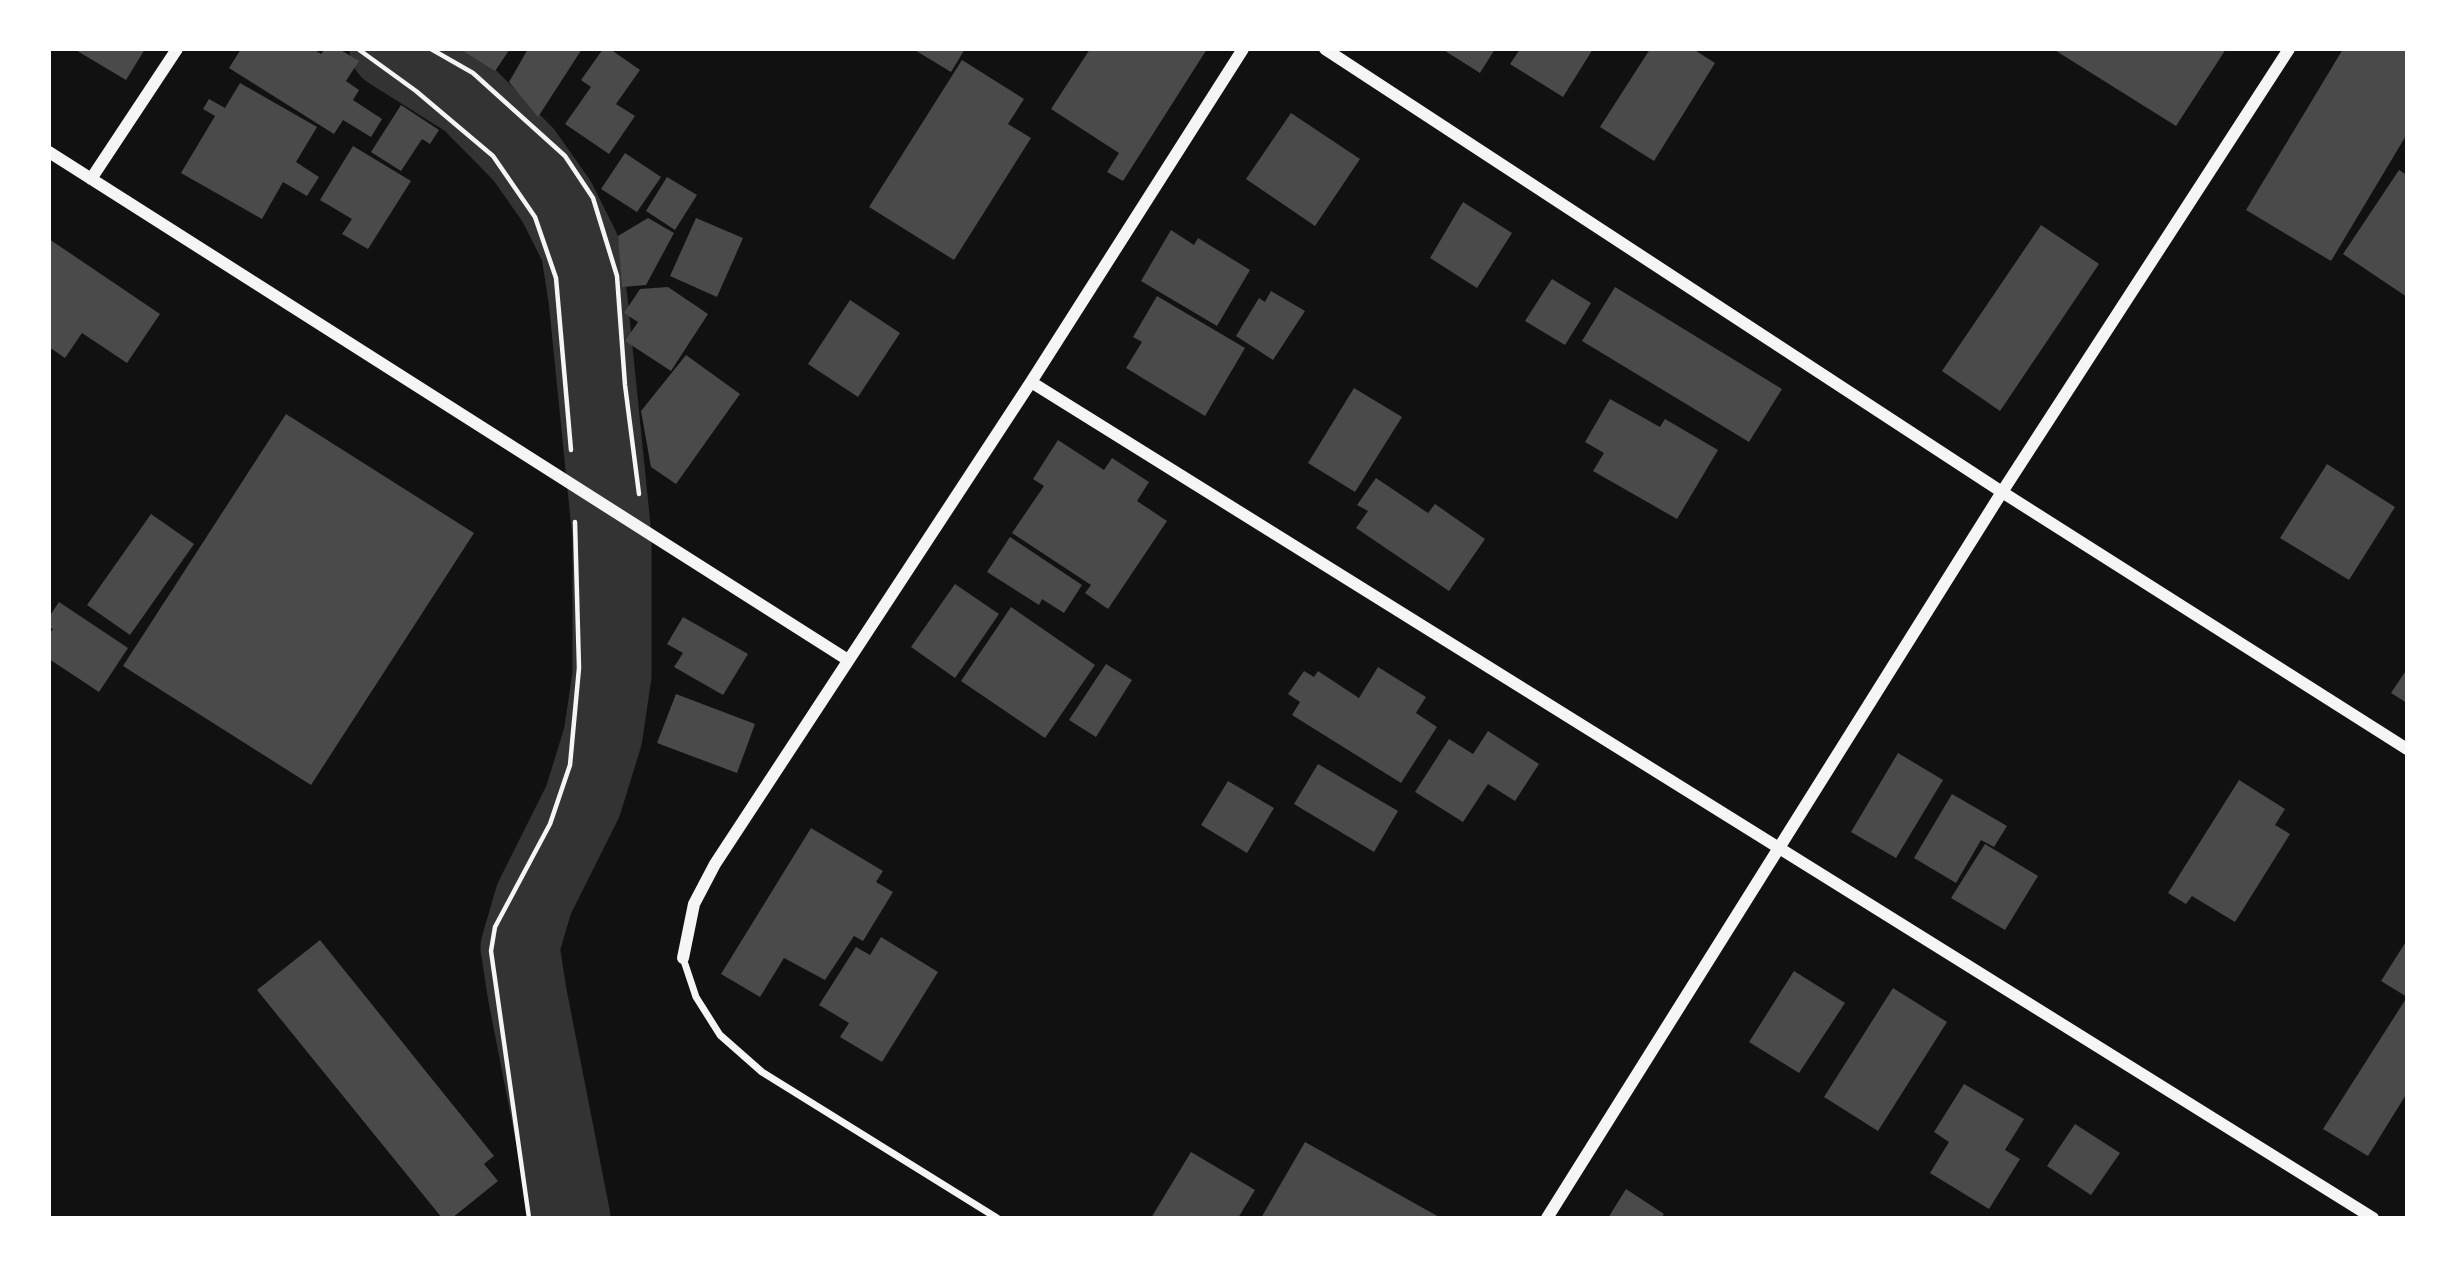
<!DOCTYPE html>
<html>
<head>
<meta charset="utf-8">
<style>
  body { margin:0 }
  #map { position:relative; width:2456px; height:1267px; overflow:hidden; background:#111; font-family:"Fira Sans Condensed",sans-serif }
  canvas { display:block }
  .frame { position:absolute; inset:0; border:51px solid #fff; pointer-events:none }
</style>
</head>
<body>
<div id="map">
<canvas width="2456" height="1267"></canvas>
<div class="frame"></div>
</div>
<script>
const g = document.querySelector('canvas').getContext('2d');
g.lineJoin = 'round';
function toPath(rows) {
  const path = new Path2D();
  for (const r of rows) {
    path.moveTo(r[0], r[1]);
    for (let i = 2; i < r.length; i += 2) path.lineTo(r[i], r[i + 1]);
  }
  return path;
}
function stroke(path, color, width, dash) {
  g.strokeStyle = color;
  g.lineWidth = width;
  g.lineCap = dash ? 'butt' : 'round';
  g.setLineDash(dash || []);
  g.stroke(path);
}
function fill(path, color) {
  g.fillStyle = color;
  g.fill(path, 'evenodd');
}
const river = toPath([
  [389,49,470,100,524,155,557,202,580,248,588,299,612,537,612,675,603,736,583,801,534,899,520,947,527,993,571,1218]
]);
const building = toPath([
  [74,49,145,49,126,80],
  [241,49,313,49,321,54,325,49,339,49,359,61,346,81,359,90,353,100,382,119,371,137,343,120,334,134,229,68],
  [460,49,510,49,495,71],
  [528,49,582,49,538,117,509,82],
  [603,49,610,49,640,70,616,104,635,116,609,154,565,124,591,87,581,80],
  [913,49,965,49,951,72],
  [1090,49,1207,49,1123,181,1107,172,1119,153,1051,109],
  [1442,49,1495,49,1480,73],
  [1520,49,1593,49,1563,97,1510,64],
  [1650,49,1693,49,1715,63,1654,161,1600,127],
  [2053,49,2226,49,2176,126],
  [2343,49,2407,49,2407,134,2331,261,2246,210],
  [962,60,1024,99,1008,124,1031,138,954,260,869,207],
  [240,83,317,127,296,162,319,177,307,196,283,182,262,219,181,173,215,116,203,109,209,99,225,108],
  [401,105,439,130,430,144,422,139,401,171,371,152],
  [1291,113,1360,159,1315,226,1246,179],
  [353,146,411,181,368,249,342,234,352,219,320,200],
  [625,153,661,177,637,212,601,189],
  [2399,170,2407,175,2407,297,2343,254],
  [667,177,697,195,675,230,646,211],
  [1463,202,1512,233,1477,288,1430,258],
  [648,218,674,233,646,285,622,287,618,236],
  [696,218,743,238,717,297,670,276],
  [2041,225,2099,264,2000,411,1942,371],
  [1171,230,1194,245,1198,238,1250,270,1217,326,1141,281],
  [49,239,160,314,127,363,82,333,65,358,49,347],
  [1552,279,1591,303,1565,345,1525,321],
  [668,287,708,314,671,371,625,341,638,322,624,313,640,289],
  [1615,287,1782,389,1749,442,1582,341],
  [1271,291,1305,311,1273,360,1236,336,1259,298,1265,302],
  [1157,296,1245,348,1205,416,1126,368,1142,342,1133,337],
  [850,300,900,333,858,397,808,364],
  [686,355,740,394,676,484,651,467,641,411],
  [1354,388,1402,417,1355,492,1308,463],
  [1610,399,1660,427,1665,419,1718,450,1677,519,1593,471,1604,453,1585,442],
  [286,414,474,533,311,785,123,666],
  [1058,440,1104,470,1112,458,1149,482,1137,501,1167,521,1108,609,1085,593,1091,585,1012,533,1044,486,1033,479],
  [2327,464,2395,507,2349,580,2280,538],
  [1376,478,1428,513,1435,504,1485,539,1449,591,1356,528,1368,511,1357,505],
  [151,514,194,544,130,635,87,605],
  [1010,537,1082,585,1064,613,1042,599,1039,605,987,572],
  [955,584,999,614,955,678,911,647],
  [59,602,128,648,99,692,49,659,49,634,53,629,49,627,49,617],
  [1011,607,1095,665,1045,738,961,681],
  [683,617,748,654,723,695,674,667,683,653,667,644],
  [1106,664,1132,680,1096,737,1069,720],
  [1378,667,1426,697,1416,713,1437,727,1401,783,1292,715,1300,702,1288,694,1304,671,1314,677,1318,671,1359,698],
  [2407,669,2407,703,2391,693],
  [676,694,755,724,737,773,657,743],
  [1488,731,1539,764,1515,801,1488,784,1463,822,1415,792,1449,739,1473,754],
  [1898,753,1943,780,1896,858,1851,832],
  [1318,764,1398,811,1374,852,1294,804],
  [2239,780,2285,809,2275,825,2290,834,2235,922,2192,896,2186,904,2168,893],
  [1228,781,1274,808,1247,853,1201,825],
  [1952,794,2007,826,1994,847,1981,840,1956,883,1914,858],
  [811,828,883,871,876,882,893,892,863,941,854,936,825,980,784,958,760,997,721,974],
  [1985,844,2038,876,2005,930,1951,898],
  [881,937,938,972,882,1062,840,1037,849,1023,819,1005,856,947,870,955],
  [320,940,494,1156,484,1164,498,1181,452,1218,442,1218,257,990],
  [2407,940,2407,1093,2368,1156,2323,1129,2407,997,2381,981],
  [1794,971,1845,1003,1799,1073,1749,1042],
  [1893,988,1947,1022,1878,1131,1824,1097],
  [1964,1084,2024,1119,2005,1150,2020,1159,1989,1209,1930,1173,1949,1142,1934,1132],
  [2075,1124,2120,1153,2091,1195,2047,1166],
  [1305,1142,1441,1218,1261,1218],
  [1191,1152,1255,1190,1238,1218,1151,1218],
  [1626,1189,1664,1214,1661,1218,1608,1218]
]);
const path = toPath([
  [358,49,416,91,493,156,535,217,556,278,571,450],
  [431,49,473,73,565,156,593,198,617,276,625,385,639,494],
  [529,1218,491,951,495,927,550,824,570,765,579,668,575,522]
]);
const minor = toPath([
  [683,958,696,997,720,1035,762,1072,997,1218]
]);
const tertiary = toPath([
  [1325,49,2002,492,2407,749],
  [49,152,848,660],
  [91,179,177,49],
  [1031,382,2373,1218],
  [683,958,694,904,715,864,1031,382,1243,49],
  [1547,1218,2002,492,2289,49]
]);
stroke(river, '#333', 79);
fill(building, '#4a4a4a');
stroke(path, '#f5f5f5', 4.5);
stroke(minor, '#f5f5f5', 7);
stroke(tertiary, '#f5f5f5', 12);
</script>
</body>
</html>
